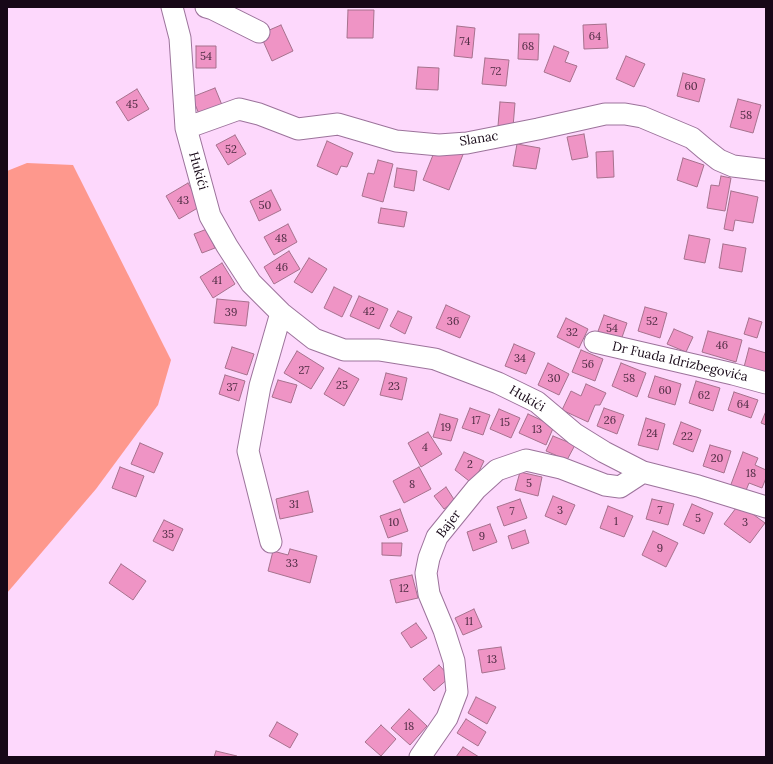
<!DOCTYPE html>
<html>
<head>
<meta charset="utf-8">
<style>
  body { margin:0 }
  #map { position:relative; width:773px; height:764px; overflow:hidden; background:#fdd8fc; font-family:Lora,serif }
  canvas { display:block }
  .frame { position:absolute; inset:0; border:8px solid #170817; pointer-events:none }
</style>
</head>
<body>
<div id="map">
<canvas width="773" height="764"></canvas>
<div class="frame"></div>
</div>
<script>
const g = document.querySelector('canvas').getContext('2d');
g.lineJoin = 'round';
function fill(path, color) {
  g.fillStyle = color;
  g.fill(path, 'evenodd');
}
function toPath(rows) {
  const path = new Path2D();
  for (const r of rows) {
    path.moveTo(r[0], r[1]);
    for (let i = 2; i < r.length; i += 2) path.lineTo(r[i], r[i + 1]);
  }
  return path;
}
function stroke(path, color, width, dash) {
  g.strokeStyle = color;
  g.lineWidth = width;
  g.lineCap = dash ? 'butt' : 'round';
  g.setLineDash(dash || []);
  g.stroke(path);
}
function write(font, color, halo, rows, align = 'center') {
  g.font = font + ' Lora,serif';
  g.lineWidth = 3.5;
  g.setLineDash([]);
  g.textBaseline = 'middle';
  g.strokeStyle = halo;
  g.fillStyle = color;
  for (const [text, x, y, turn = 0] of rows) {
    g.save();
    g.translate(x, y);
    g.rotate((+turn || 0) * Math.PI / 180);
    g.textAlign = isNaN(turn) ? turn : align;
    if (halo) g.strokeText(text, 0, 0);
    g.fillText(text, 0, 0);
    g.restore();
  }
}
const forest = toPath([
  [27,163,73,165,171,360,158,405,96,489,7,593,7,171]
]);
const building = toPath([
  [348,10,374,10,373,38,347,38,348,10],
  [606,24,608,48,584,49,583,25,606,24],
  [281,25,293,51,272,61,260,34,281,25],
  [457,26,475,28,472,58,454,56,457,26],
  [519,34,539,34,538,60,518,59,519,34],
  [196,46,216,46,216,68,196,68,196,46],
  [554,46,569,52,565,62,577,66,570,82,544,72,554,46],
  [626,56,645,64,634,87,616,79,626,56],
  [485,58,509,60,506,86,482,84,485,58],
  [418,67,439,68,438,90,416,89,418,67],
  [683,73,705,79,699,102,677,96,683,73],
  [215,88,222,105,199,114,192,97,215,88],
  [137,89,149,109,128,121,116,102,137,89],
  [738,99,761,105,753,133,730,127,738,99],
  [500,102,515,103,513,127,498,126,500,102],
  [584,134,588,157,572,160,567,137,584,134],
  [235,135,246,154,228,165,216,145,235,135],
  [327,141,353,153,347,167,341,166,337,175,317,166,327,141],
  [517,144,540,148,536,169,513,166,517,144],
  [435,150,464,152,449,190,423,180,435,150],
  [613,151,614,177,597,178,596,152,613,151],
  [683,158,704,165,697,187,677,180,683,158],
  [378,160,393,164,383,202,362,196,368,173,374,174,378,160],
  [397,168,417,171,414,191,394,187,397,168],
  [721,176,731,178,725,211,707,208,711,185,719,186,721,176],
  [188,183,201,206,179,219,166,196,188,183],
  [271,190,281,210,259,221,250,201,271,190],
  [731,191,758,197,753,223,735,220,733,231,724,229,731,191],
  [381,208,407,212,404,227,378,223,381,208],
  [288,224,297,242,274,255,264,237,288,224],
  [207,229,215,248,202,253,194,234,207,229],
  [689,235,710,239,705,263,684,259,689,235],
  [723,244,746,248,742,272,719,268,723,244],
  [289,251,300,269,274,284,264,267,289,251],
  [309,258,327,269,312,293,294,282,309,258],
  [222,263,235,284,213,298,200,277,222,263],
  [334,287,352,296,342,317,324,308,334,287],
  [359,296,388,309,379,329,350,316,359,296],
  [217,299,249,302,246,326,214,323,217,299],
  [446,305,470,316,460,338,436,328,446,305],
  [645,307,667,313,660,338,638,331,645,307],
  [398,311,412,317,405,334,390,326,398,311],
  [604,315,627,323,620,343,597,334,604,315],
  [566,318,588,329,579,348,557,337,566,318],
  [749,318,762,322,757,338,744,334,749,318],
  [674,329,693,337,686,352,667,344,674,329],
  [708,331,742,340,736,362,702,352,708,331],
  [514,344,535,353,526,374,505,366,514,344],
  [232,347,254,354,247,375,225,368,232,347],
  [749,348,766,353,766,373,744,367,749,348],
  [581,350,603,359,595,381,572,372,581,350],
  [297,351,324,368,311,389,284,373,297,351],
  [548,363,569,374,559,395,538,385,548,363],
  [621,363,646,373,637,397,612,386,621,363],
  [339,368,359,379,344,406,324,394,339,368],
  [386,373,407,378,402,400,380,395,386,373],
  [225,375,245,381,239,401,219,394,225,375],
  [655,376,681,384,675,405,648,397,655,376],
  [278,380,297,385,291,403,272,397,278,380],
  [696,381,720,388,713,411,689,403,696,381],
  [586,384,606,393,600,405,595,405,588,422,562,410,571,391,581,396,586,384],
  [734,392,758,400,751,418,728,410,734,392],
  [470,408,490,415,483,435,462,428,470,408],
  [604,408,624,415,617,434,597,426,604,408],
  [499,409,520,418,511,438,490,429,499,409],
  [766,411,766,425,761,423,766,411],
  [440,414,458,419,451,441,433,437,440,414],
  [528,414,554,426,546,445,519,433,528,414],
  [646,418,665,424,658,450,638,445,646,418],
  [681,422,701,430,693,452,673,444,681,422],
  [428,432,442,454,421,467,408,443,428,432],
  [553,436,575,445,567,460,546,451,553,436],
  [140,443,163,453,154,473,131,464,140,443],
  [710,445,731,451,724,473,703,466,710,445],
  [464,452,484,461,473,484,455,470,464,452],
  [743,452,758,458,755,465,766,470,766,478,762,488,749,483,745,493,730,487,743,452],
  [120,467,144,476,136,497,112,488,120,467],
  [419,467,431,489,404,503,393,481,419,467],
  [520,472,542,477,538,496,515,490,520,472],
  [446,487,455,501,444,509,434,496,446,487],
  [308,491,313,512,280,519,276,499,308,491],
  [553,496,575,505,566,525,545,516,553,496],
  [520,499,527,518,504,526,497,507,520,499],
  [652,499,674,504,668,525,646,519,652,499],
  [692,504,713,513,704,534,683,525,692,504],
  [739,504,765,523,750,543,724,524,739,504],
  [608,506,633,516,624,537,600,528,608,506],
  [400,509,408,531,388,538,380,516,400,509],
  [164,520,183,529,173,551,153,541,164,520],
  [490,524,497,542,473,551,467,532,490,524],
  [525,530,529,543,512,549,508,536,525,530],
  [653,531,678,543,666,567,642,555,653,531],
  [382,543,402,543,401,556,382,555,382,543],
  [290,549,317,556,310,583,268,571,273,551,288,555,290,549],
  [121,564,146,581,133,600,109,583,121,564],
  [412,575,418,598,396,603,390,580,412,575],
  [474,609,482,627,463,635,455,618,474,609],
  [416,623,427,638,411,648,401,633,416,623],
  [501,647,505,669,482,673,478,650,501,647],
  [439,665,450,677,434,691,423,679,439,665],
  [476,697,496,707,487,724,468,713,476,697],
  [409,709,427,726,410,745,391,728,409,709],
  [466,719,486,732,478,746,457,733,466,719],
  [277,722,298,734,290,748,269,736,277,722],
  [381,725,396,739,381,756,365,742,381,725],
  [463,747,479,757,456,757,463,747],
  [216,751,237,756,236,757,214,757,216,751]
]);
const minor = toPath([
  [172,7,180,38,186,128,210,216,227,246,251,283,281,313,314,339,344,350,379,350,435,359,498,383,537,402,575,434,604,452,643,472,698,486,766,507],
  [206,7,213,9,259,32],
  [186,128,239,109,259,114,298,129,338,124,396,141,439,145,467,143,538,129,605,114,625,114,642,117,692,138,705,149,719,160,733,166,766,170],
  [595,342,733,374,766,383],
  [271,542,248,451,260,386,281,313],
  [420,757,447,718,457,692,454,661,444,630,429,594,426,573,429,558,437,537,476,489,497,470,526,460,561,468,605,485,620,487,643,472]
]);
const numberNames = [
  ["64",595,37],
  ["74",465,42],
  ["68",528,47],
  ["54",206,57],
  ["72",496,72],
  ["60",691,87],
  ["45",132,105],
  ["58",746,116],
  ["52",231,150],
  ["43",183,201],
  ["50",265,206],
  ["48",281,239],
  ["46",282,268],
  ["41",217,281],
  ["42",369,312],
  ["39",231,313],
  ["36",453,322],
  ["52",652,322],
  ["54",612,329],
  ["32",572,333],
  ["46",722,346],
  ["34",520,359],
  ["56",588,365],
  ["27",304,371],
  ["30",554,379],
  ["58",629,379],
  ["25",342,386],
  ["23",394,387],
  ["37",232,388],
  ["60",665,391],
  ["62",704,396],
  ["64",743,405],
  ["17",476,421],
  ["26",610,421],
  ["15",505,423],
  ["19",446,428],
  ["13",537,430],
  ["24",652,434],
  ["22",687,437],
  ["4",425,448],
  ["20",717,459],
  ["2",470,465],
  ["18",751,474],
  ["5",529,484],
  ["8",412,485],
  ["31",294,505],
  ["3",560,511],
  ["7",660,511],
  ["7",512,512],
  ["5",698,519],
  ["1",616,522],
  ["10",394,523],
  ["3",745,523],
  ["35",168,535],
  ["9",482,537],
  ["9",660,549],
  ["33",292,564],
  ["12",404,589],
  ["11",469,622],
  ["13",492,660],
  ["18",409,727]
];
const streetNames = [
  ["Slanac",479,139,-9],
  ["Hukići",198,171,74],
  ["Dr Fuada Idrizbegovića",680,362,13],
  ["Hukići",527,399,30],
  ["Bajer",449,524,-53]
];
fill(forest, '#fe988d');
fill(building, '#ef94c5');
stroke(building, '#a6718d', 1);
stroke(minor, '#9c739b', 23);
stroke(minor, '#fff', 21);
write('11px', '#4d2b42', null, numberNames);
write('13px', '#170817', '#fff', streetNames);
</script>
</body>
</html>
